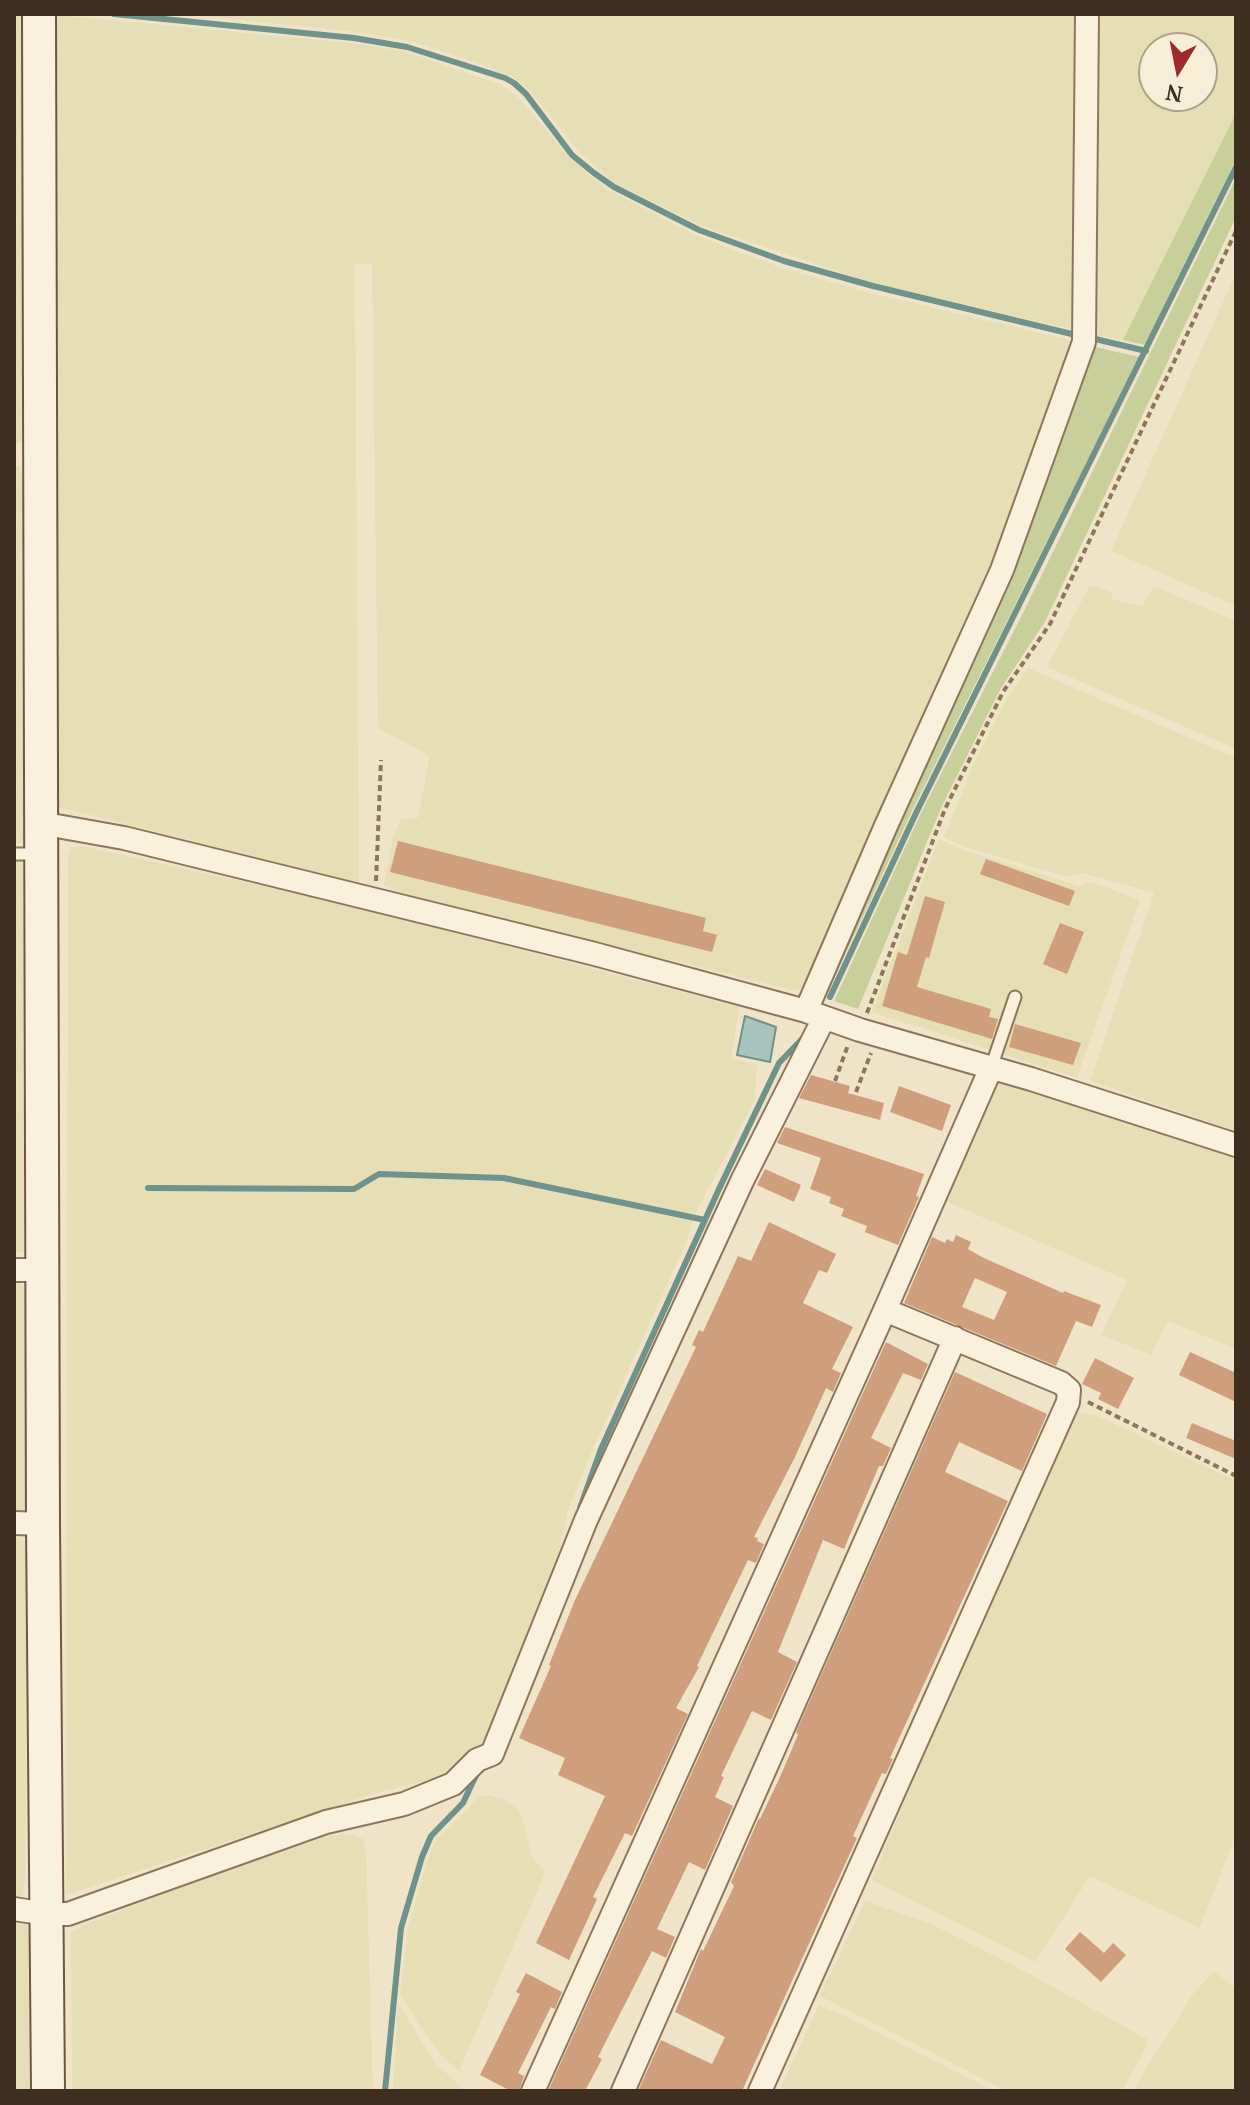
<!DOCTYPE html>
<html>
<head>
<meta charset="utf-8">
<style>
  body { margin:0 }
  #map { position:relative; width:1250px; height:2105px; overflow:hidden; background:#f0e4c8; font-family:"PT Serif",serif }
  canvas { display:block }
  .frame { position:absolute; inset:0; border:16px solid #3d2e20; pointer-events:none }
  .north { position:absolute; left:1138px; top:32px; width:80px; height:80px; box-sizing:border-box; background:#f7eed8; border:2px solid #ada18e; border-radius:50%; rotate:190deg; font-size:22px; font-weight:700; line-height:32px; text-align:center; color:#3d2e20 }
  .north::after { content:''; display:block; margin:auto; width:28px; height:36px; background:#9e2a2b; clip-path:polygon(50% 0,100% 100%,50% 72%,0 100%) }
</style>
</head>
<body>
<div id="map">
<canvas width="1250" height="2105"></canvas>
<div class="frame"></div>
<div class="north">N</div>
</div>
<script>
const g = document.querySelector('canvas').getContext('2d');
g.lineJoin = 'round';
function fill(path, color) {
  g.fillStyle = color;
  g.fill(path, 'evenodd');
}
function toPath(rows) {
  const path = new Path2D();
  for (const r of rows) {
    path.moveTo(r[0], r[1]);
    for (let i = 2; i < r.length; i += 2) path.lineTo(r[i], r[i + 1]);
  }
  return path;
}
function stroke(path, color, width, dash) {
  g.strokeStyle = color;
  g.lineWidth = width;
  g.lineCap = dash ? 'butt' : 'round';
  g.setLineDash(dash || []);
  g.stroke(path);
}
const farmland = toPath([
  [14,14,25,14,22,442,14,444],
  [182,14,1081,14,1079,331,876,284,704,227,613,182,579,152,529,90,511,76,466,59,410,41,357,32],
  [1093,14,1236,14,1236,113,1123,340,1091,334],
  [1154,48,1202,48,1202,96,1154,96],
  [57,15,351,43,404,51,502,85,520,99,568,156,605,188,695,235,779,267,870,293,1074,341,994,567,811,976,802,989,792,990,403,894,384,885,393,837,401,819,418,818,429,759,425,753,378,728,372,263,355,264,359,883,59,807],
  [1236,273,1236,606,1111,551],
  [14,466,21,466,24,483,24,843,14,843],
  [1090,585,1111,592,1112,599,1142,606,1154,586,1236,621,1236,749,1047,667],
  [1028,668,1236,758,1236,1131,1090,1081,1154,893,1082,873,1067,877,962,846,944,837,975,761,1007,699],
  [939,839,964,850,1080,886,1091,882,1140,900,1077,1078,872,1012],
  [83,846,356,907,739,1007,731,1059,757,1064,755,1099,693,1218,685,1245,588,1460,567,1514,559,1551,481,1748,448,1775,369,1795,66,1895,68,855,71,847],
  [14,861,23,861,24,1252,14,1251],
  [994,1079,1236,1153,1236,1226,1233,1235,1236,1236,1236,1349,1168,1321,1151,1355,1101,1335,1127,1280,945,1201,985,1097],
  [14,1281,21,1284,28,1295,28,1519,14,1519],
  [1074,1412,1098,1416,1236,1481,1236,1834,1200,1928,1090,1876,1035,1962,872,1880,938,1720],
  [14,1536,28,1543,25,1883,23,1895,14,1902],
  [488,1795,503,1799,518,1809,523,1818,531,1854,545,1873,459,2071,442,2056,421,2028,400,1994,408,1928,428,1858,437,1838,468,1809,478,1796],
  [331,1835,352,1835,363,1839,366,1850,373,2091,72,2091,71,1933,81,1926,216,1874],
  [865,1901,927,1922,1015,1966,1147,2039,1147,2046,1122,2091,1007,2091,820,1996],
  [14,1917,28,1920,29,2091,14,2091],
  [1214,1971,1236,1989,1236,2091,1132,2091,1193,1994],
  [398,2003,436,2064,466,2091,393,2091],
  [819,2005,842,2015,994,2091,779,2091]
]);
const green = toPath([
  [1236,113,1236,159,1145,345,1123,340],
  [1236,178,1236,217,1045,622,1001,688,941,808,858,1009,834,1001,921,813,1023,613],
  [1091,346,1139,357,912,811,826,996,821,994]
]);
const water = toPath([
  [745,1016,776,1027,770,1062,737,1055,745,1016]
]);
const stream = toPath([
  [114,14,354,38,407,47,505,78,514,83,526,94,572,155,594,173,614,187,699,230,784,261,873,286,1080,336],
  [1091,338,1146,351],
  [830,997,917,811,1236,167],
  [148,1188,354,1189,379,1174,504,1178,705,1220],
  [580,1508,601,1449,719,1189,779,1063,805,1036],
  [385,2091,401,1928,422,1857,431,1836,463,1803,479,1769]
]);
const building = toPath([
  [398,841,706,918,703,931,717,935,712,952,390,872],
  [986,859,1075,891,1069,906,980,874],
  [925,896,945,902,929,958,926,957,917,987,991,1009,989,1017,998,1019,992,1039,882,1006,898,952,907,955],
  [1060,923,1084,932,1067,974,1043,964],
  [1015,1024,1081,1043,1073,1065,1009,1047],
  [811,1075,850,1086,848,1093,884,1103,880,1120,799,1098],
  [899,1086,951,1105,942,1131,890,1112],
  [785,1127,924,1174,916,1196,919,1197,898,1245,865,1232,867,1226,841,1216,844,1209,829,1203,831,1197,810,1189,821,1158,777,1143],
  [765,1169,801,1185,794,1202,757,1185],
  [769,1222,836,1254,827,1273,819,1270,803,1303,853,1327,832,1369,841,1373,833,1392,826,1388,795,1457,754,1537,758,1538,757,1541,764,1544,756,1563,748,1560,697,1666,699,1667,676,1708,688,1714,632,1836,625,1833,593,1897,597,1899,569,1960,536,1943,605,1796,558,1775,565,1758,519,1738,551,1666,549,1665,575,1600,696,1347,692,1345,699,1330,703,1332,738,1256,751,1261],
  [956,1235,971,1242,968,1249,984,1258,1063,1293,1064,1291,1101,1305,1092,1327,1076,1321,1056,1366,904,1303,932,1237,945,1243,947,1239,953,1242],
  [975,1278,1007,1292,994,1320,962,1307],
  [886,1342,928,1364,921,1380,903,1373,871,1438,891,1448,883,1466,879,1466,844,1549,823,1540,778,1652,797,1662,771,1720,752,1711,721,1776,724,1777,715,1797,733,1806,705,1870,689,1862,657,1929,675,1937,666,1958,652,1951,598,2057,602,2059,585,2091,548,2091],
  [1190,1352,1236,1373,1236,1402,1179,1375],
  [1095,1358,1134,1378,1118,1409,1098,1399,1101,1393,1082,1384],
  [955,1372,1047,1414,1022,1471,959,1442,945,1472,1008,1501,890,1758,893,1759,886,1774,882,1773,853,1836,857,1838,742,2091,638,2091,661,2040,712,2064,725,2037,675,2012,701,1949,703,1951,734,1886,731,1882,759,1818,760,1819,780,1777,798,1735,796,1732],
  [1192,1423,1236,1441,1236,1459,1186,1438],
  [1080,1932,1104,1953,1113,1943,1126,1955,1101,1982,1065,1949],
  [526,1973,562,1992,555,2009,551,2007,518,2073,524,2076,519,2091,511,2091,480,2075,520,1994,516,1992]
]);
const path = toPath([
  [376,881,381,760],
  [867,1013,945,809,1003,692,1050,624,1236,231],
  [835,1081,848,1045],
  [856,1092,871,1053],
  [1088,1402,1236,1476]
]);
const lane = toPath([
  [14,854,40,854],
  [991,1068,1015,997]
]);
const street = toPath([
  [40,823,124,838,591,953,806,1011,860,1030,1031,1079,1236,1145],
  [806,1011,885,828,1002,570,1084,342,1087,14],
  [14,1270,43,1270],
  [14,1523,43,1524],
  [14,1909,47,1914,68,1914,326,1822,404,1804,453,1784,477,1760,492,1754,586,1520,743,1179,824,1018],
  [533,2091,885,1310,991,1068],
  [623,2091,955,1338],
  [760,2091,1068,1402,1069,1390,1061,1383,885,1310]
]);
const secondary = toPath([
  [39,14,43,1524,48,2091]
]);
fill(farmland, '#e6deb5');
fill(green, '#c9cf9b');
fill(water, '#a9c4bc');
stroke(water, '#6f938a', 2);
stroke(stream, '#6f938a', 6);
fill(building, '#cf9f7d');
stroke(lane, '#8d765c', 15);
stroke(street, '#8d765c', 26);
stroke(secondary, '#6f573f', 36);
stroke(path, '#8d765c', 4, [6, 4]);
stroke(lane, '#faf1dc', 11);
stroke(street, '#faf1dc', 22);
stroke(secondary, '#faf1dc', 32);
</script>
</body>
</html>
